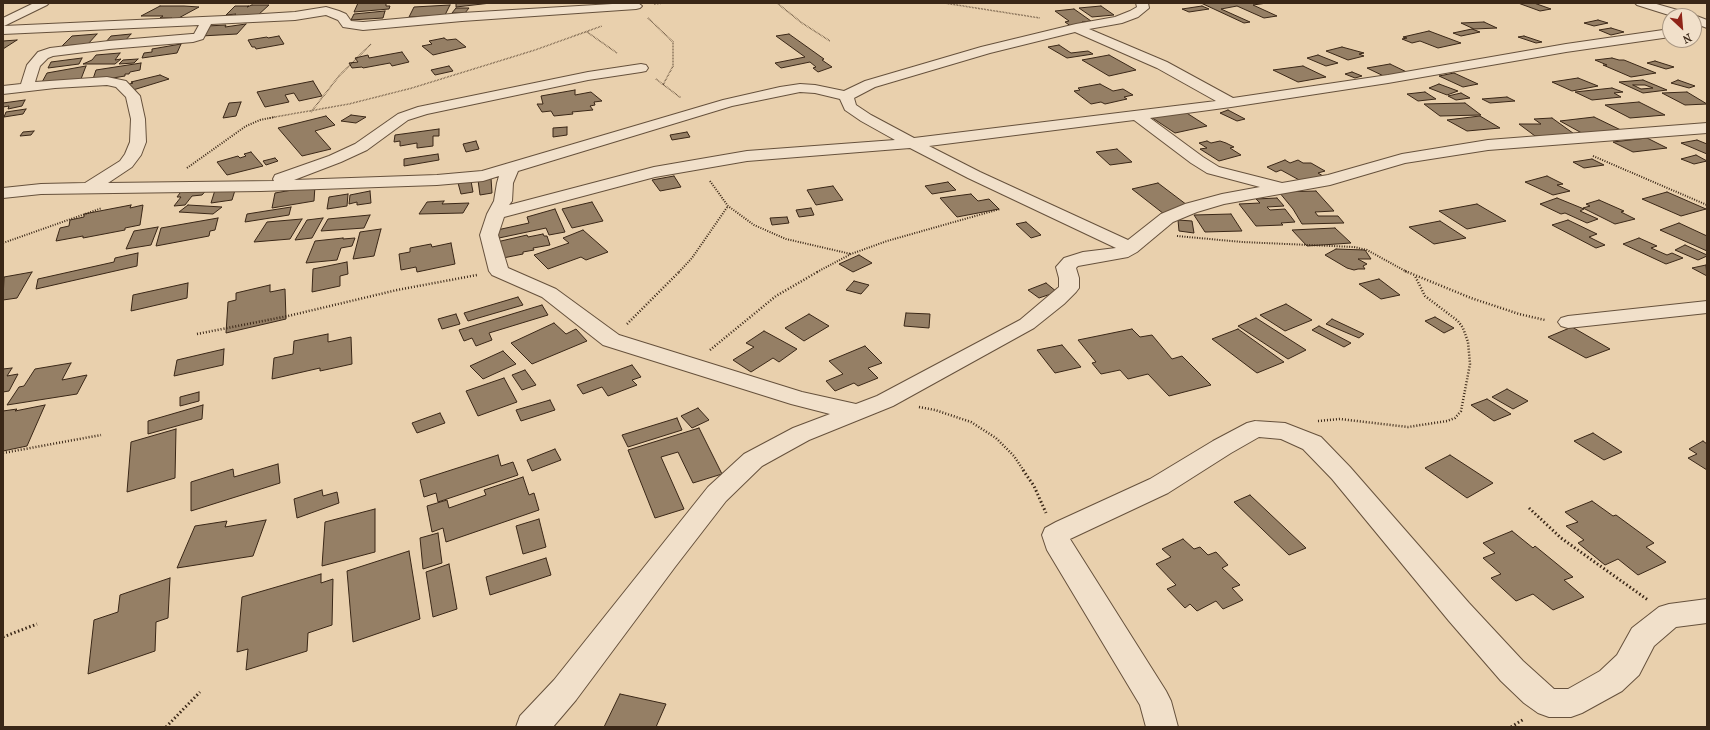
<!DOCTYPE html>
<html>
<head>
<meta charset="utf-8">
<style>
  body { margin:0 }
  #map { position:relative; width:1710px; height:730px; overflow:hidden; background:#e9d0ad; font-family:"IM FELL French Canon",serif }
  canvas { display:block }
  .frame { position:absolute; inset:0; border:4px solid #3a2717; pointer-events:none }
  .north { position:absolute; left:1662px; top:8px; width:40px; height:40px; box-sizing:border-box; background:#f1e0ca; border:1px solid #a89682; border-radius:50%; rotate:154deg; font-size:11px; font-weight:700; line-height:16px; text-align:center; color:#3a2717 }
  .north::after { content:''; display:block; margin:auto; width:14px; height:18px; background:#8f2418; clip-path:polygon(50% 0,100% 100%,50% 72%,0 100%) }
</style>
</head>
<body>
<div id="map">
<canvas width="1710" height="730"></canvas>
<div class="frame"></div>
<div class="north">N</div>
</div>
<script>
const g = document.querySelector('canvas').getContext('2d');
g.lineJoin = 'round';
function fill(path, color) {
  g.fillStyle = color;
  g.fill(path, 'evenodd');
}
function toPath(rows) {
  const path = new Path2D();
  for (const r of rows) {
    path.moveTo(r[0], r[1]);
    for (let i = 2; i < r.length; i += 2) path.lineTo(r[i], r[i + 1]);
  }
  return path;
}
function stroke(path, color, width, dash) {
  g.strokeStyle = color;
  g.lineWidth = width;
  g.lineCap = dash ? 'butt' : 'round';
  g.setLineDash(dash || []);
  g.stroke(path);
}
const building = toPath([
  [358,3,386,3,386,6,390,6,389,9,354,12,358,3],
  [456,3,491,3,456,7,456,3],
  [1201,3,1267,3,1253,5,1277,16,1264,18,1237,6,1221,9,1250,22,1244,23,1201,3],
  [1518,3,1534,3,1551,9,1540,11,1518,3],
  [252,5,269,5,257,16,232,17,236,14,226,15,235,6,249,6,247,7,252,5],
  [450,5,445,15,409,17,414,7,450,5],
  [160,6,184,6,199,7,175,20,167,20,172,18,160,18,163,16,141,16,160,6],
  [1101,6,1114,15,1092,17,1079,8,1101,6],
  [1202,6,1209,9,1189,12,1182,9,1202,6],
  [456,8,469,8,465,13,452,13,456,8],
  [1074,9,1091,21,1082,22,1086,25,1072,27,1065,22,1069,21,1055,11,1074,9],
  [385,11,383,18,351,20,354,14,385,11],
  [1598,20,1608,23,1594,26,1584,23,1598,20],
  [1484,22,1497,28,1474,29,1461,23,1484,22],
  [246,24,237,34,201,36,207,26,226,25,225,27,246,24],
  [1611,28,1624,32,1611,35,1599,30,1611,28],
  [1472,29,1480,32,1461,36,1453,33,1472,29],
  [1429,31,1461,43,1438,48,1420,41,1412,43,1402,39,1407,38,1403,37,1429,31],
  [97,34,88,44,62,46,72,36,97,34],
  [131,34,125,41,105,43,111,36,131,34],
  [789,34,824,59,822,60,832,67,818,72,813,68,816,67,810,62,781,68,775,63,805,57,776,36,789,34],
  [279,36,284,44,256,49,255,47,252,47,248,40,267,37,268,38,279,36],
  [1524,36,1542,42,1536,43,1518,37,1524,36],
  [444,38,447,40,456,39,466,47,433,55,422,46,432,44,429,41,444,38],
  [17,40,3,49,3,41,17,40],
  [181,44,177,53,142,58,144,53,152,52,152,49,181,44],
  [1059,45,1071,53,1088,51,1093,54,1067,58,1048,47,1059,45],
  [1342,47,1364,53,1359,54,1364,56,1348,60,1326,51,1342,47],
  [402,52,409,62,392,66,390,63,363,68,362,67,352,68,349,63,358,62,355,58,368,55,369,58,402,52],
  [120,53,115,60,121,59,115,64,83,64,92,60,96,55,120,53],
  [1109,55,1136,70,1109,76,1082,60,1109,55],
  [1318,55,1338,63,1326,66,1307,58,1318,55],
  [82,58,79,64,48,68,51,62,82,58],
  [1612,58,1619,60,1624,60,1656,73,1631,77,1603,65,1607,65,1595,60,1612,58],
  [138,59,134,63,119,64,123,60,138,59],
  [1655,61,1674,67,1666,69,1647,63,1655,61],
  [141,63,140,70,130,72,129,74,125,74,125,76,101,80,93,79,96,70,141,63],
  [1390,64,1415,76,1392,80,1367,68,1390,64],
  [86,66,81,79,41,84,47,73,86,66],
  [449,66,453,71,435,75,431,70,449,66],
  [1303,66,1326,77,1298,82,1273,70,1303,66],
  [1352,72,1362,76,1355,78,1345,74,1352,72],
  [1454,73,1478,84,1463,87,1439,76,1454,73],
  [160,75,169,79,133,90,126,85,133,83,131,82,160,75],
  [1578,78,1598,86,1572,91,1552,82,1578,78],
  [1643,80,1667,90,1643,93,1619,82,1643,80],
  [1633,85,1645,85,1653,88,1641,89,1633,85],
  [1678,80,1695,86,1689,88,1671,83,1678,80],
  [313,81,322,96,299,101,294,93,285,95,289,102,265,107,257,92,313,81],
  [1100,84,1113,91,1123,89,1133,95,1124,97,1127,99,1105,104,1101,102,1091,104,1074,91,1080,90,1078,88,1100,84],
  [1439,84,1458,91,1447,95,1429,88,1439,84],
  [1612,88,1623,92,1614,93,1621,97,1592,100,1575,92,1612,88],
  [575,90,575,95,591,92,602,101,594,102,595,105,590,106,593,110,572,112,573,114,554,116,551,111,542,112,537,104,543,104,541,96,575,90],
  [1425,92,1436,99,1418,101,1407,94,1425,92],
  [1687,92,1707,104,1685,105,1662,93,1687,92],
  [1461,93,1470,98,1456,100,1448,96,1461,93],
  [1507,97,1515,101,1490,103,1482,99,1507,97],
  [25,100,22,106,8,109,9,106,3,107,3,103,25,100],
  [241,102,236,116,223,118,229,103,241,102],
  [1639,102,1665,115,1630,118,1605,105,1639,102],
  [1465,103,1481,115,1440,116,1424,104,1465,103],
  [26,109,23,114,4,117,6,112,26,109],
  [1182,110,1207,126,1175,133,1151,117,1182,110],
  [1228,110,1245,119,1237,121,1220,113,1228,110],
  [351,115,366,117,356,123,341,121,351,115],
  [326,116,335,125,315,131,331,149,302,156,278,128,326,116],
  [1480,116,1500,128,1467,131,1447,120,1480,116],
  [1594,117,1625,132,1589,137,1560,121,1594,117],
  [1552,118,1577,136,1535,136,1519,124,1541,124,1534,119,1552,118],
  [567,127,567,135,553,137,553,128,567,127],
  [439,129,439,136,433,136,433,146,417,148,417,143,400,146,400,141,394,142,395,135,439,129],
  [34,131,31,135,20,136,23,132,34,131],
  [687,132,690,137,672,140,670,135,687,132],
  [1647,138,1667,148,1633,152,1613,142,1647,138],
  [1697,140,1707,144,1707,154,1681,143,1697,140],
  [476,141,479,149,466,152,463,144,476,141],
  [1207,141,1211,143,1220,141,1226,143,1234,147,1230,148,1241,155,1219,161,1200,149,1207,148,1199,143,1207,141],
  [1117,149,1132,162,1110,165,1096,152,1117,149],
  [251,152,263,166,227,175,217,162,238,156,240,158,246,156,244,154,251,152],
  [438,154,439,160,404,166,404,159,438,154],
  [1696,155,1707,161,1694,164,1681,159,1696,155],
  [275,158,278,161,266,165,263,161,275,158],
  [1592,159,1604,165,1584,168,1573,162,1592,159],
  [1285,160,1290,163,1298,160,1303,163,1311,163,1325,171,1318,173,1323,176,1301,181,1281,170,1276,172,1267,167,1285,160],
  [674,176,681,187,660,191,652,180,674,176],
  [1547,176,1563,184,1557,185,1570,191,1553,195,1525,182,1547,176],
  [491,178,492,193,480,195,478,180,491,178],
  [471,181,473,192,461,194,458,183,471,181],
  [948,182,956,190,932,194,925,186,948,182],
  [1158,183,1191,208,1164,214,1132,189,1158,183],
  [315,186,314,201,272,208,275,193,315,186],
  [833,186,843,200,816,205,807,190,833,186],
  [209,187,202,195,192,196,185,205,174,206,181,197,177,197,183,189,209,187],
  [236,187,232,200,211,203,215,190,236,187],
  [370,191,371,203,357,205,357,202,349,204,350,195,370,191],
  [1316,191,1334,211,1315,212,1318,216,1338,216,1344,223,1302,224,1293,209,1279,192,1316,191],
  [1667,192,1706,209,1681,216,1642,199,1667,192],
  [348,194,347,206,327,209,329,197,348,194],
  [971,194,978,201,989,199,999,209,957,217,940,198,971,194],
  [1277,198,1284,206,1267,207,1270,210,1285,209,1295,222,1281,223,1283,225,1256,226,1239,204,1260,203,1256,199,1277,198],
  [1557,198,1584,209,1580,211,1598,219,1587,223,1565,213,1561,214,1540,204,1557,198],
  [1599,200,1624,211,1621,212,1635,219,1615,224,1583,208,1590,206,1586,204,1599,200],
  [444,201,442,204,469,203,463,213,419,214,427,202,444,201],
  [592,202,603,221,572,228,562,209,592,202],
  [1477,204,1506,221,1467,229,1439,211,1477,204],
  [131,205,130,208,143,205,140,225,125,228,125,230,83,238,83,236,56,241,60,228,69,226,70,220,84,217,84,214,131,205],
  [188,205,222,207,213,214,179,212,188,205],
  [291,207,289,215,245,222,247,214,291,207],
  [811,208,814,215,799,217,796,210,811,208],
  [555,209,565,232,549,235,546,228,499,238,497,230,529,223,527,217,555,209],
  [1231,214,1242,231,1205,232,1194,215,1231,214],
  [370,215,364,228,321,231,328,219,370,215],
  [787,217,789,223,772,225,770,218,787,217],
  [218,218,215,230,210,231,209,236,156,246,161,228,218,218],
  [323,218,312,238,295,240,307,220,323,218],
  [302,219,290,239,254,242,267,222,302,219],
  [1178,220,1192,221,1194,233,1179,231,1178,220],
  [1568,220,1597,234,1589,237,1605,245,1596,248,1552,225,1568,220],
  [1440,221,1466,238,1434,244,1409,227,1440,221],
  [1026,222,1041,235,1031,238,1016,224,1026,222],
  [1679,223,1707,236,1707,251,1660,230,1679,223],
  [158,227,151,245,126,249,134,231,158,227],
  [1335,228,1351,243,1307,246,1292,230,1335,228],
  [381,229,374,256,353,259,360,232,381,229],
  [583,230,608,252,586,260,581,257,548,269,534,255,569,243,563,238,583,230],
  [543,234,544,236,547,236,550,245,533,248,534,250,523,252,523,254,493,260,488,244,527,235,528,237,543,234],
  [343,238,343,239,355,238,352,246,341,248,337,260,306,263,315,241,343,238],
  [1639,238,1657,246,1651,248,1667,255,1672,253,1683,258,1666,264,1623,244,1639,238],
  [451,243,455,264,417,272,416,267,401,270,399,254,410,252,410,248,431,244,432,247,451,243],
  [1685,245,1707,255,1707,256,1698,260,1675,250,1685,245],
  [1336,249,1365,250,1371,259,1358,259,1367,264,1363,266,1365,269,1358,269,1354,270,1347,268,1325,255,1336,249],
  [138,253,137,266,36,289,38,279,114,262,115,258,138,253],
  [859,255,872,263,853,272,839,264,859,255],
  [347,262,348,274,340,276,340,286,312,292,313,269,347,262],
  [1706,265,1707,276,1692,268,1706,265],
  [32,272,17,298,3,300,4,277,32,272],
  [1379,279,1400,295,1381,299,1359,284,1379,279],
  [854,281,869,285,861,294,846,290,854,281],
  [188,283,187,298,131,311,133,295,188,283],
  [1046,283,1057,292,1039,298,1028,290,1046,283],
  [270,285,270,292,285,289,286,319,226,333,228,302,236,300,236,293,270,285],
  [518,297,523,305,468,321,464,313,518,297],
  [1286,304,1312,320,1285,331,1260,315,1286,304],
  [542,305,548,315,489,333,492,340,476,346,472,338,464,341,459,330,542,305],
  [906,313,930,314,929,328,904,326,906,313],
  [456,314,460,324,442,329,438,319,456,314],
  [809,314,829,326,804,341,785,328,809,314],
  [1435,317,1454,328,1444,333,1425,321,1435,317],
  [1256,318,1306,350,1288,359,1238,326,1256,318],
  [1332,319,1364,334,1359,338,1326,324,1332,319],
  [554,323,566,334,576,329,587,341,532,364,511,343,554,323],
  [1319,326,1351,343,1344,347,1312,330,1319,326],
  [1572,327,1610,349,1586,358,1548,337,1572,327],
  [1132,329,1140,337,1152,335,1172,359,1182,356,1211,385,1169,396,1148,374,1128,379,1120,370,1101,374,1092,363,1096,362,1078,340,1132,329],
  [1238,329,1284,362,1257,373,1212,339,1238,329],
  [764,331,797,349,779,362,773,358,751,372,733,360,754,347,746,343,764,331],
  [328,334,328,342,351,337,352,364,320,371,320,368,272,379,274,358,293,354,294,341,328,334],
  [1062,345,1081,367,1055,373,1037,350,1062,345],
  [865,346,882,363,868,368,878,378,858,386,854,383,835,391,826,381,843,374,829,361,865,346],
  [224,349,223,365,174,376,177,360,224,349],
  [503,351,516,364,483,379,470,366,503,351],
  [71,363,62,380,87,375,77,394,7,405,19,387,24,386,35,369,71,363],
  [632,365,641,377,632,380,637,385,608,396,602,387,583,394,577,385,632,365],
  [12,368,7,376,18,374,9,391,3,392,3,369,12,368],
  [525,370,536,385,522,390,512,375,525,370],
  [504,378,517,402,478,416,466,391,504,378],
  [1507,389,1528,401,1513,409,1492,397,1507,389],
  [199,392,199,401,180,406,180,397,199,392],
  [1487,399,1511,414,1494,421,1471,405,1487,399],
  [550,400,555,410,521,421,516,410,550,400],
  [45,405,27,446,3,451,3,411,17,409,15,411,45,405],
  [203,405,202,419,148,434,148,421,203,405],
  [698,408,709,420,692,428,681,416,698,408],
  [440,413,445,423,417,433,412,423,440,413],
  [677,418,682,430,628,447,622,435,677,418],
  [699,428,722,474,693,483,678,452,661,457,684,509,655,518,628,450,699,428],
  [176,429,175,478,127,492,131,442,176,429],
  [1593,433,1622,452,1604,460,1574,441,1593,433],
  [1703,441,1707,444,1707,470,1688,458,1697,454,1689,449,1703,441],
  [555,449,561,460,532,471,527,460,555,449],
  [498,455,501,466,513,462,518,475,438,502,436,493,424,497,420,480,498,455],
  [1450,455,1493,483,1467,498,1425,468,1450,455],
  [278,464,280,483,191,511,191,482,233,469,234,477,278,464],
  [523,477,529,495,534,493,539,510,446,542,443,528,432,532,427,506,447,500,449,508,486,495,484,490,523,477],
  [322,490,323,496,337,492,339,503,297,518,294,499,322,490],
  [1250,495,1306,548,1289,555,1234,502,1250,495],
  [1592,501,1613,516,1616,515,1654,543,1646,547,1666,562,1638,575,1618,559,1605,565,1578,543,1584,540,1566,526,1578,522,1565,512,1592,501],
  [375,509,375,552,322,566,325,522,375,509],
  [539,519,546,547,523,554,516,526,539,519],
  [266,520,253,556,177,568,195,526,227,521,225,527,266,520],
  [1512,531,1533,548,1535,546,1573,577,1564,580,1584,597,1553,610,1533,594,1516,601,1491,578,1501,574,1483,558,1495,553,1483,543,1512,531],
  [438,533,442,563,423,569,420,538,438,533],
  [1183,539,1194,549,1200,547,1208,555,1216,552,1228,565,1222,568,1240,585,1232,588,1243,600,1223,609,1216,601,1197,611,1190,604,1185,608,1167,589,1176,585,1156,564,1171,557,1162,549,1183,539],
  [409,551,420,619,353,642,347,571,409,551],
  [546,558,551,575,490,595,486,577,546,558],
  [449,564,457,609,433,617,426,572,449,564],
  [321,574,321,583,333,579,332,625,308,633,307,651,246,670,248,649,237,652,242,597,321,574],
  [170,578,168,618,156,622,155,651,88,674,94,620,118,612,120,595,170,578],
  [620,694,666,704,656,727,604,727,620,694]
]);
const pathFar3 = toPath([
  [777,3,802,23,830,41],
  [944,3,1040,18],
  [654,4,665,3],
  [648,18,673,42,673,66,663,85],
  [587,32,617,53],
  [656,79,681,98],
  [311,112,339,76,371,44],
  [269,118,349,104,412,88,535,50,602,26]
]);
const pathFar2 = toPath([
  [1593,156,1707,205],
  [187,168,246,126,260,120,275,117],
  [710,181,728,206,754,225,786,239,851,254],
  [1177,236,1242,242,1354,247,1367,250,1407,272],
  [3,243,102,208],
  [679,272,692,258,728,206],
  [817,272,851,254,887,241,1000,209]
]);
const pathFar1 = toPath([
  [1405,271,1471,298,1519,314,1545,320],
  [627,324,680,271],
  [197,334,288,316,397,290,477,275],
  [710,350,776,296,819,271],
  [919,407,935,410,971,422,996,438,1014,456,1024,471],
  [1318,421,1340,419,1408,427,1447,421,1455,418,1461,411,1470,364,1468,342,1463,328,1458,321,1425,296,1415,276],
  [3,453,101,435]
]);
const path = toPath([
  [1023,470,1034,486,1046,513],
  [1529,508,1561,538,1648,600],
  [3,637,37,624],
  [166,727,200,692],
  [1511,727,1524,719]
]);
const minor = toPath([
  [34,3,49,3,47,5,4,26,247,15,295,12,326,7,339,11,346,14,351,21,363,22,462,13,629,3,638,3,642,6,640,8,636,9,462,21,363,30,343,27,338,20,326,15,295,20,211,24,203,39,193,42,109,49,53,56,48,58,40,66,35,82,107,77,126,81,140,96,145,119,146,142,141,155,132,167,108,183,274,181,273,179,275,175,329,156,355,144,398,114,418,107,588,72,641,64,646,65,648,68,646,71,641,72,588,80,427,114,408,120,367,150,341,162,294,180,437,175,482,171,723,100,780,87,800,84,815,85,844,91,865,81,981,47,1076,24,1115,17,1130,11,1137,7,1136,3,1148,3,1149,8,1138,17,1122,23,1089,29,1167,62,1233,98,1388,75,1566,44,1670,29,1670,37,1566,52,1388,83,1231,107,1150,118,1203,157,1219,167,1282,183,1328,175,1402,154,1488,140,1707,123,1707,133,1488,150,1405,163,1330,185,1224,204,1197,212,1173,222,1137,252,1128,257,1078,266,1076,268,1079,278,1079,288,1076,292,1064,304,1034,328,893,406,809,440,762,466,726,501,675,567,576,700,553,727,516,727,520,716,554,680,708,487,744,454,793,428,830,414,791,404,603,345,542,297,492,275,489,271,480,235,487,214,494,201,497,183,499,176,483,181,437,185,261,191,41,194,3,198,3,188,41,184,85,183,120,161,125,154,130,142,131,119,126,97,116,87,107,85,55,88,3,94,3,86,21,84,27,65,38,52,50,48,109,41,192,34,194,34,199,25,3,34,3,18,34,3],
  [1075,32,1157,68,1216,101,914,138,871,115,856,105,854,98,875,87,990,53,1075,32],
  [800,92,815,93,840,99,845,110,861,121,895,140,747,151,654,167,509,205,512,201,513,183,518,171,732,106,800,92],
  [1134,120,1191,163,1207,173,1260,187,1222,194,1185,204,1161,214,1128,240,980,172,929,146,1134,120],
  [910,148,968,178,1116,248,1083,252,1064,258,1056,267,1059,278,1059,287,1020,320,877,396,856,404,802,392,619,335,556,289,508,268,498,235,504,217,655,177,747,161,910,148],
  [1635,3,1653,3,1688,13,1690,16,1672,16,1637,5,1635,3],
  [1694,15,1707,20,1707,28,1694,23,1694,16,1692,16,1694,15],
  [1707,301,1707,313,1568,328,1561,326,1558,322,1561,318,1568,316,1707,301],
  [1255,421,1285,423,1321,437,1350,467,1469,603,1523,661,1554,689,1568,689,1600,671,1617,655,1632,628,1659,607,1669,604,1707,599,1707,623,1676,627,1654,646,1639,675,1622,691,1582,713,1571,717,1549,717,1538,713,1524,703,1501,681,1449,621,1332,479,1303,449,1281,439,1259,437,1231,453,1168,493,1070,539,1166,691,1171,701,1178,727,1146,727,1140,705,1047,550,1042,535,1045,528,1056,522,1150,479,1213,441,1247,423,1255,421]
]);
fill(building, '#957f65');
stroke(building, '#3a2717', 1);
stroke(minor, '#66513c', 2);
stroke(pathFar3, '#3a2717', 1.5, [0.5, 1]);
stroke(pathFar2, '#3a2717', 2, [1, 1.5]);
stroke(pathFar1, '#3a2717', 2.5, [1, 2]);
stroke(path, '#3a2717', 3, [1.5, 2.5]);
fill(minor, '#f1e0ca');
</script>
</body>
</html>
